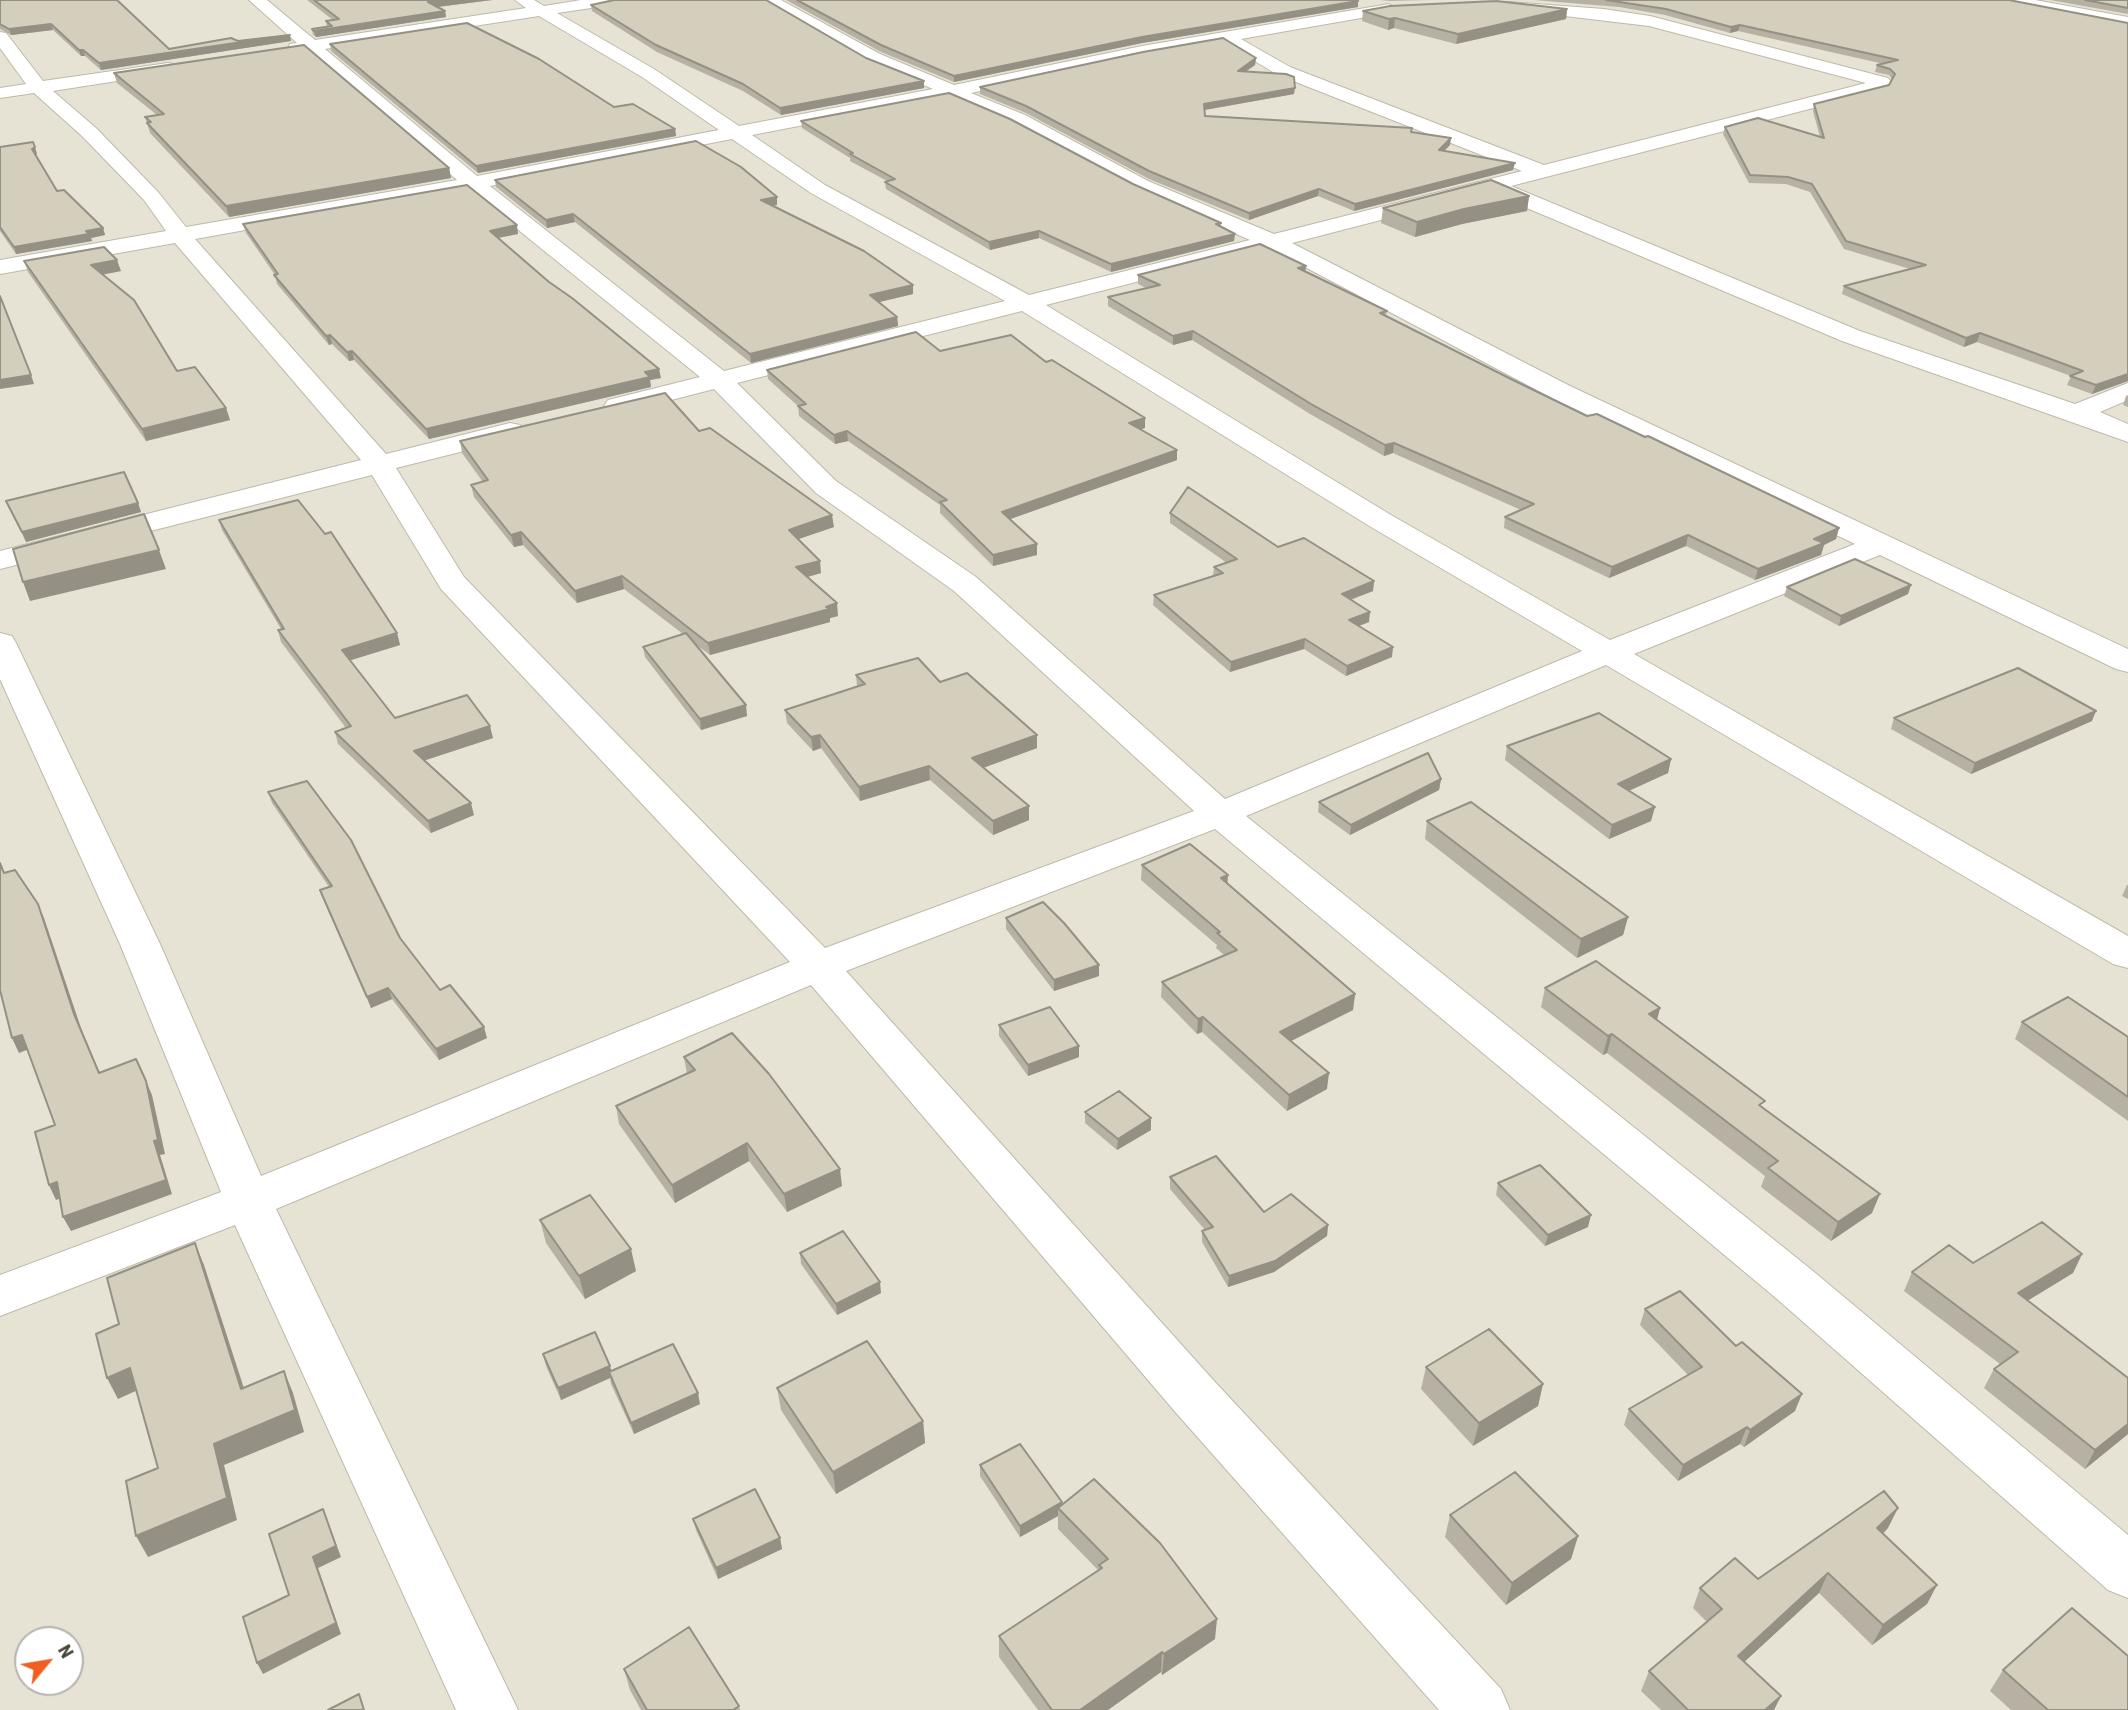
<!DOCTYPE html>
<html>
<head>
<meta charset="utf-8">
<style>
  body { margin:0 }
  #map { position:relative; width:2128px; height:1710px; overflow:hidden; background:#f3f1e7; font-family:"Roboto Condensed",sans-serif }
  canvas { display:block }
  .north { position:absolute; left:14px; top:1626px; width:70px; height:70px; box-sizing:border-box; background:#fff; border:2px solid #b5b3af; border-radius:50%; rotate:60deg; font-size:19px; font-weight:700; line-height:28px; text-align:center; color:#454236 }
  .north::after { content:''; display:block; margin:auto; width:24px; height:32px; background:#f05e21; clip-path:polygon(50% 0,100% 100%,50% 72%,0 100%) }
</style>
</head>
<body>
<div id="map">
<canvas width="2128" height="1710"></canvas>
<div class="north">N</div>
</div>
<script>
const g = document.querySelector('canvas').getContext('2d');
g.lineJoin = 'round';
function fill(path, color) {
  g.fillStyle = color;
  g.fill(path, 'evenodd');
}
function toPath(rows) {
  const path = new Path2D();
  for (const r of rows) {
    path.moveTo(r[0], r[1]);
    for (let i = 2; i < r.length; i += 2) path.lineTo(r[i], r[i + 1]);
  }
  return path;
}
function stroke(path, color, width, dash) {
  g.strokeStyle = color;
  g.lineWidth = width;
  g.lineCap = dash ? 'butt' : 'round';
  g.setLineDash(dash || []);
  g.stroke(path);
}
const residential = toPath([
  [0,0,2128,0,2128,1710,0,1710],
  [28,1640,70,1640,70,1682,28,1682]
]);
const minor = toPath([
  [249,0,267,0,315,40,526,8,515,0,534,0,544,6,581,0,620,0,612,5,557,13,654,69,739,126,933,89,868,62,761,0,781,0,880,54,954,85,1142,46,1389,4,1397,9,1395,12,1241,39,1290,67,1544,165,1866,83,1649,26,1514,10,1506,5,1508,2,1604,9,1650,16,1888,78,1891,82,1887,89,1511,186,1860,331,2075,404,2128,383,2128,400,2100,412,2128,424,2128,442,1842,341,1489,192,1292,243,1570,386,2128,649,2128,672,2116,669,1880,555,1634,654,2128,936,2128,968,2113,964,1606,665,1246,816,1813,1271,2128,1535,2128,1598,2108,1590,1777,1299,1215,829,846,971,1215,1382,1501,1689,1510,1710,1439,1710,1177,1414,811,985,276,1209,518,1710,456,1710,235,1225,0,1316,0,1275,221,1192,120,944,0,679,0,633,12,636,16,643,160,944,261,1176,790,962,441,589,372,475,0,569,0,551,361,460,175,243,0,274,0,260,166,231,144,200,82,136,34,93,0,98,0,88,26,84,0,48,0,32,6,33,43,81,168,63,174,64,177,68,168,73,53,91,96,128,158,192,186,227,457,180,307,51,290,52,288,48,290,44,297,43,249,0],
  [539,16,642,77,719,130,477,176,325,49,539,16],
  [1223,42,1278,75,1522,171,1274,234,1148,181,1025,115,971,93,1142,56,1223,42],
  [950,97,1011,123,1134,189,1250,240,1029,295,825,185,752,135,950,97],
  [732,139,811,193,1005,301,724,371,490,186,732,139],
  [469,190,700,377,608,400,604,406,608,412,617,414,714,389,816,493,954,591,1194,811,825,948,464,577,396,468,520,437,524,431,520,425,510,423,386,454,195,239,469,190],
  [1269,248,1552,398,1855,544,1610,640,1391,515,1046,305,1269,248],
  [1022,311,1371,527,1582,651,1225,799,976,577,836,481,737,383,1022,311],
  [2002,0,2035,0,2128,17,2128,27,2010,5,2002,0]
]);
const wall = toPath([
  [0,0,169,49,238,41,291,41,101,70,85,56,81,56,53,30,11,35,0,29,0,30],
  [307,0,492,0,437,7,445,11,446,17,316,37,313,35,312,29,327,27,326,21,333,20],
  [786,0,1358,0,1358,7,1142,43,954,82,881,52],
  [1380,0,1429,0,1390,1],
  [1534,0,2009,0,2128,381,2092,394,2067,385,2071,376,1977,342,1964,347,1842,294,1844,286,1910,269,1844,249,1810,192,1786,184,1749,183,1723,134,1725,127,1820,137,1813,111,1814,104,1889,85,1892,79,1889,75,1875,72,1877,65,1884,64,1738,31,1730,33,1665,15,1619,7],
  [2050,0,2128,0,2128,14],
  [613,1,866,58,924,88,781,115,743,91,657,52,592,11,591,5],
  [1567,9,1566,19,1456,44,1394,28,1388,30,1362,21,1363,11],
  [330,44,675,129,676,136,478,173,331,51],
  [1256,58,1255,65,1246,71,1294,94,1205,110,1205,116,1411,132,1450,145,1444,151,1513,170,1354,211,1318,196,1249,220,1149,179,1026,113,980,94,980,87],
  [114,73,449,168,451,178,229,217,150,133,145,117,157,115,117,83],
  [801,121,1133,184,1221,223,1221,227,1234,241,1111,272,1039,238,990,250,886,189,885,182,887,181,850,161,850,158,802,128],
  [0,147,37,154,35,155,57,191,103,228,105,235,91,238,92,241,16,254,0,231],
  [495,180,777,197,777,205,772,206,913,294,879,302,897,317,898,326,751,363,575,222,547,228,496,187],
  [1529,196,1527,211,1462,224,1415,237,1381,223,1383,208],
  [243,224,518,234,498,238,661,378,650,380,651,387,429,439,354,360,349,361,332,344,329,345,277,284,275,275,246,233],
  [24,261,121,271,102,275,177,371,226,408,230,420,146,441,28,272],
  [1306,272,1387,311,1386,316,1511,379,1587,416,1645,437,1839,528,1836,539,1824,545,1821,555,1755,580,1686,546,1609,578,1504,528,1505,517,1521,510,1393,453,1384,456,1310,414,1192,340,1173,345,1108,306,1108,297,1146,288,1138,284,1138,275],
  [940,351,1046,362,1145,428,1141,429,1177,450,1177,460,1010,519,1037,555,993,566,940,513,940,505,848,441,835,444,799,416,798,406,768,379,767,370],
  [2128,395,2128,407,2123,405,2126,396],
  [699,431,834,527,798,539,821,573,807,577,838,616,830,618,830,622,710,655,695,644,747,716,701,730,645,657,643,647,683,634,624,589,577,603,523,545,514,547,474,497,471,485,483,482,462,453,460,441],
  [6,501,138,503,141,512,26,542],
  [1170,513,1278,547,1374,581,1373,591,1351,600,1369,622,1359,626,1392,657,1346,676,1304,649,1230,672,1153,605,1154,595,1213,576,1214,567,1227,563,1170,523],
  [219,520,397,633,400,645,350,660,395,718,493,738,425,760,474,815,431,833,338,744,335,732,346,728,281,642,278,630,281,629,222,530],
  [1787,587,1908,594,1839,626,1784,596],
  [856,675,940,682,1037,735,1037,748,983,768,1029,820,993,835,930,780,860,801,821,748,813,751,787,723,785,710,857,686],
  [1894,718,2092,721,1971,774,1891,729],
  [1507,746,1671,759,1668,773,1629,791,1651,821,1609,839,1505,760],
  [1441,779,1439,790,1350,835,1318,812,1319,802],
  [268,792,400,938,440,990,487,1038,439,1060,392,999,371,1008,324,901,320,890,329,887,272,803],
  [1427,821,1628,917,1623,935,1577,958,1425,839],
  [1142,865,1227,884,1355,994,1353,1010,1291,1041,1327,1089,1287,1111,1202,1032,1197,1034,1161,997,1162,982,1224,955,1216,948,1217,945,1141,880],
  [2127,885,2128,885,2128,899,2122,896],
  [1006,918,1099,976,1054,991,1006,929],
  [1545,988,1660,1008,1657,1020,1763,1108,1872,1213,1831,1241,1761,1187,1765,1176,1607,1053,1603,1055,1541,1007],
  [2022,1022,2128,1037,2128,1121,2015,1039],
  [999,1025,1079,1057,1028,1076,999,1036],
  [684,1057,842,1186,787,1212,749,1161,675,1203,619,1124,616,1106,687,1074],
  [1085,1112,1151,1130,1117,1150,1085,1123],
  [1170,1177,1264,1212,1328,1225,1327,1236,1274,1272,1228,1287,1202,1242,1202,1231,1205,1230,1170,1189],
  [1498,1183,1588,1227,1545,1246,1496,1195],
  [540,1220,636,1271,585,1299,546,1243],
  [800,1253,881,1293,837,1315,801,1264],
  [2082,1254,2073,1273,2027,1301,2128,1434,2085,1469,1984,1388,1994,1369,2000,1364,1904,1291,1912,1272,1973,1263],
  [1645,1309,1795,1411,1744,1447,1740,1444,1678,1481,1624,1425,1629,1409,1688,1375,1640,1325],
  [543,1354,611,1371,700,1404,634,1434,611,1384,610,1378,561,1400,546,1366],
  [1426,1367,1543,1384,1538,1406,1473,1446,1421,1389],
  [777,1388,923,1421,925,1443,836,1494,781,1410],
  [980,1465,1062,1505,1215,1639,1162,1675,1161,1672,1108,1710,1038,1710,999,1657,999,1636,1098,1570,1058,1529,1058,1516,1020,1537,980,1476],
  [1450,1515,1578,1536,1571,1559,1506,1605,1445,1537],
  [693,1519,780,1538,782,1549,718,1579,696,1530],
  [1888,1528,1883,1534,1927,1604,1872,1645,1819,1593,1744,1662,1774,1710,1661,1710,1641,1691,1649,1671,1707,1622,1693,1608,1700,1588,1758,1579],
  [624,1669,739,1706,740,1710,641,1710,630,1690],
  [2003,1670,2128,1710,2011,1710,1990,1691]
]);
const shadedWall = toPath([
  [446,0,492,0,429,8,428,2],
  [1358,1,1358,7,1142,43,954,82,954,76,1142,37],
  [1567,9,1566,19,1456,44,1458,34],
  [445,11,446,17,316,37,314,31],
  [1395,18,1394,28,1388,30,1389,19],
  [51,24,53,30,11,35,9,29],
  [1740,25,1738,31,1730,33,1731,27],
  [290,35,291,41,101,70,99,63],
  [79,50,83,50,85,56,81,56],
  [1256,58,1255,65,1238,77,1238,71],
  [924,81,924,88,781,115,780,108],
  [1295,88,1294,94,1204,110,1204,104],
  [675,129,676,136,478,173,476,166],
  [1451,138,1450,145,1438,157,1439,150],
  [35,147,37,154,34,156,32,149],
  [1515,163,1513,170,1354,211,1355,204],
  [449,168,451,178,229,217,226,206],
  [1319,189,1318,196,1249,220,1249,213],
  [1529,196,1527,211,1462,224,1415,237,1417,222,1464,209],
  [777,197,777,205,761,208,761,200],
  [573,214,575,222,547,228,546,220],
  [517,225,518,234,492,239,490,231],
  [103,228,105,235,91,238,92,241,16,254,14,247],
  [1039,231,1039,238,990,250,989,242],
  [1235,234,1234,241,1111,272,1111,264],
  [117,260,121,271,94,276,91,265],
  [1306,266,1305,276,1298,268],
  [913,285,913,294,871,304,870,295],
  [897,317,898,326,751,363,750,354],
  [1193,331,1192,340,1173,345,1173,336],
  [1980,333,1977,342,1964,347,1966,338],
  [330,335,332,344,329,345,326,336],
  [352,351,354,360,349,361,347,352],
  [659,369,661,378,650,380,651,387,429,439,426,429],
  [2128,374,2128,381,2092,394,2096,385],
  [31,375,34,384,0,389,0,380],
  [226,408,230,420,146,441,142,429],
  [1145,418,1145,428,1129,433,1129,423],
  [847,431,848,441,835,444,834,435],
  [1394,443,1393,453,1384,456,1385,445],
  [1177,450,1177,460,1002,522,1002,512],
  [138,503,141,512,26,542,22,532],
  [832,515,834,527,790,542,789,530],
  [1839,528,1836,539,1824,545,1821,555,1755,580,1758,569,1814,539],
  [521,532,523,545,514,547,511,535],
  [1688,535,1686,546,1609,578,1612,567],
  [1037,544,1037,555,993,566,993,555],
  [159,550,166,569,30,601,23,582],
  [820,561,821,573,797,580,796,567],
  [622,576,624,589,577,603,575,591],
  [1374,581,1373,591,1341,603,1342,594],
  [1911,585,1908,594,1839,626,1841,616],
  [837,603,838,616,830,618,830,622,710,655,708,643],
  [1370,612,1369,622,1348,630,1349,620],
  [397,633,400,645,345,662,342,650],
  [1305,639,1304,649,1230,672,1231,662],
  [1393,647,1392,657,1346,676,1347,666],
  [746,705,747,716,701,730,700,719],
  [2096,711,2092,721,1971,774,1975,763],
  [490,726,493,738,417,763,414,751],
  [820,735,821,748,813,751,811,737],
  [1037,735,1037,748,972,772,972,758],
  [1671,759,1668,773,1615,797,1618,784],
  [929,766,930,780,860,801,859,787],
  [1441,779,1439,790,1350,835,1351,825],
  [471,803,474,815,431,833,428,821],
  [1029,806,1029,820,993,835,993,821],
  [1655,807,1651,821,1609,839,1612,825],
  [1228,875,1227,890,1221,878],
  [38,904,44,918,81,1028,105,1088,74,1014],
  [1628,917,1623,935,1577,958,1581,939],
  [1099,965,1099,976,1054,991,1054,980],
  [388,988,392,999,371,1008,367,997],
  [1355,994,1353,1010,1279,1047,1280,1032],
  [1660,1008,1655,1027,1649,1014],
  [1203,1017,1202,1032,1197,1034,1198,1019],
  [484,1027,487,1038,439,1060,436,1049],
  [1612,1034,1607,1053,1603,1055,1608,1036],
  [22,1035,29,1049,19,1053,12,1038],
  [1079,1046,1079,1057,1028,1076,1028,1065],
  [1329,1073,1327,1089,1287,1111,1289,1095],
  [146,1081,152,1095,165,1154,160,1155,172,1194,71,1231,63,1217],
  [1151,1118,1151,1130,1117,1150,1118,1139],
  [747,1143,749,1161,675,1203,672,1185],
  [840,1169,842,1186,787,1212,784,1194],
  [57,1182,64,1197,56,1200,49,1185],
  [1880,1194,1872,1213,1831,1241,1838,1222],
  [1591,1215,1588,1227,1545,1246,1548,1235],
  [1328,1225,1327,1236,1274,1272,1228,1287,1229,1276],
  [195,1243,204,1265,251,1410,241,1389],
  [631,1249,636,1271,585,1299,579,1276],
  [2082,1254,2073,1273,2009,1312,2018,1293],
  [880,1282,881,1293,837,1315,836,1304],
  [610,1366,613,1377,609,1372,610,1378,561,1400,558,1388],
  [130,1368,140,1389,118,1399,107,1378],
  [284,1371,293,1393,304,1432,224,1465,237,1520,148,1557,136,1536,214,1444],
  [1543,1384,1538,1406,1473,1446,1479,1423],
  [698,1393,700,1404,634,1434,631,1423],
  [1802,1394,1795,1411,1744,1447,1750,1430],
  [923,1421,925,1443,836,1494,833,1472],
  [2128,1424,2128,1434,2085,1469,2095,1450],
  [1747,1427,1740,1444,1678,1481,1683,1465],
  [1062,1502,1062,1512,1058,1508,1058,1516,1020,1537,1020,1526],
  [1898,1508,1888,1528,1867,1548,1877,1528],
  [323,1509,341,1557,318,1568,341,1634,263,1674,257,1663,313,1557],
  [1578,1536,1571,1559,1506,1605,1512,1583],
  [780,1538,782,1549,718,1579,716,1568],
  [1828,1573,1819,1593,1729,1676,1738,1656],
  [1937,1585,1927,1604,1872,1645,1883,1625],
  [1217,1619,1215,1639,1162,1675,1164,1654],
  [1162,1652,1161,1672,1108,1710,1080,1710],
  [1781,1696,1774,1710,1765,1710]
]);
const building = toPath([
  [0,0,117,0,169,49,231,38,238,41,290,35,99,63,83,50,79,50,51,24,9,29,0,24,0,0],
  [314,0,446,0,428,2,445,11,314,31,312,29,332,26,326,21,339,19,314,0],
  [614,0,766,0,866,58,924,81,780,108,743,84,656,45,591,5,614,0],
  [797,0,1358,0,1358,1,1142,37,954,76,881,45,797,0],
  [1606,0,2009,0,2128,23,2128,374,2096,385,2070,376,2083,371,1980,333,1966,338,1844,286,1926,265,1846,241,1812,184,1788,177,1750,175,1725,127,1758,118,1824,138,1814,104,1889,85,1895,74,1890,69,1877,65,1898,60,1740,25,1731,27,1666,9,1606,0],
  [2085,0,2128,0,2128,8,2085,0],
  [1496,1,1567,9,1458,34,1395,18,1389,19,1363,11,1390,6,1496,1],
  [467,23,539,59,614,107,633,104,675,129,476,166,330,44,467,23],
  [1223,38,1256,58,1238,71,1286,74,1294,77,1295,88,1204,104,1205,116,1412,128,1411,132,1451,138,1439,150,1515,163,1355,204,1319,189,1249,213,1149,171,1026,106,980,87,1143,52,1223,38],
  [304,45,449,168,226,206,147,123,151,122,145,117,164,114,114,73,304,45],
  [949,93,1010,119,1133,184,1221,223,1216,224,1235,234,1111,264,1039,231,989,242,885,182,895,179,850,154,853,153,801,121,949,93],
  [696,141,741,167,777,197,761,200,864,251,913,285,870,295,897,317,750,354,573,214,546,220,495,180,696,141],
  [33,142,35,147,32,149,57,191,64,190,103,228,86,231,89,234,14,247,0,227,0,147,33,142],
  [1491,180,1529,196,1464,209,1417,222,1383,208,1491,180],
  [467,185,517,225,490,231,549,282,572,298,659,369,645,372,650,377,426,429,352,351,347,352,330,335,326,336,274,275,278,274,243,224,467,185],
  [1260,244,1306,266,1298,268,1387,311,1380,313,1511,379,1587,416,1597,414,1645,437,1648,436,1839,528,1814,539,1824,543,1758,569,1688,535,1612,567,1505,517,1534,504,1394,443,1385,445,1311,404,1193,331,1173,336,1108,297,1160,285,1138,275,1260,244],
  [104,247,117,260,91,265,134,300,177,371,195,367,226,408,142,429,24,261,104,247],
  [0,296,31,375,0,380,0,296],
  [916,332,940,351,1011,335,1046,362,1052,360,1145,418,1129,423,1177,450,1002,512,1037,544,993,555,940,502,947,500,847,431,834,435,798,406,806,404,767,370,916,332],
  [665,393,699,431,710,428,832,515,789,530,820,561,796,567,837,603,826,607,829,609,708,643,622,576,575,591,521,532,511,535,471,485,488,480,460,441,665,393],
  [124,472,138,503,22,532,6,501,124,472],
  [1188,487,1278,547,1304,538,1374,581,1342,594,1370,612,1349,620,1393,647,1347,666,1305,639,1231,662,1154,595,1223,573,1214,567,1237,559,1170,513,1188,487],
  [298,500,325,534,331,532,397,633,342,650,395,718,467,695,490,726,414,751,471,803,428,821,335,732,351,726,278,630,284,629,219,520,298,500],
  [144,514,159,550,23,582,13,549,144,514],
  [1855,559,1911,585,1841,616,1787,587,1855,559],
  [686,633,746,705,700,719,643,647,686,633],
  [918,658,940,682,967,673,1037,735,972,758,1029,806,993,821,929,766,859,787,820,735,811,737,785,710,865,684,856,675,918,658],
  [2018,668,2096,711,1975,763,1894,718,2018,668],
  [1599,713,1671,759,1618,784,1655,807,1612,825,1507,746,1599,713],
  [1428,753,1441,779,1351,825,1319,802,1428,753],
  [307,781,351,840,400,938,440,990,450,985,484,1027,436,1049,388,988,367,997,320,890,332,886,268,792,307,781],
  [1471,802,1628,917,1581,939,1427,821,1471,802],
  [1190,844,1228,875,1221,878,1355,994,1280,1032,1329,1073,1289,1095,1203,1017,1198,1019,1162,982,1237,950,1217,933,1220,932,1142,865,1190,844],
  [0,863,4,873,15,870,38,904,74,1014,99,1073,136,1059,146,1081,158,1140,154,1141,166,1180,63,1217,57,1182,49,1185,35,1132,55,1125,22,1035,12,1038,0,990,0,863],
  [1043,902,1064,923,1099,965,1054,980,1006,918,1043,902],
  [1596,961,1660,1008,1649,1014,1765,1101,1759,1105,1880,1194,1838,1222,1768,1168,1778,1161,1612,1034,1608,1036,1545,988,1596,961],
  [2068,997,2128,1037,2128,1097,2022,1022,2068,997],
  [1050,1007,1079,1046,1028,1065,999,1025,1050,1007],
  [732,1033,769,1074,840,1169,784,1194,747,1143,672,1185,616,1106,695,1070,684,1057,732,1033],
  [1119,1091,1151,1118,1118,1139,1085,1112,1119,1091],
  [1216,1156,1264,1212,1291,1194,1328,1225,1275,1261,1229,1276,1202,1231,1213,1227,1170,1177,1216,1156],
  [1540,1165,1591,1215,1548,1235,1498,1183,1540,1165],
  [590,1195,631,1249,579,1276,540,1220,590,1195],
  [2042,1222,2082,1254,2018,1293,2128,1378,2128,1424,2095,1450,1994,1369,2018,1352,1912,1272,1949,1245,1973,1263,2042,1222],
  [843,1231,880,1282,836,1304,800,1253,843,1231],
  [195,1243,241,1389,284,1371,295,1410,214,1444,227,1498,136,1536,126,1481,158,1468,130,1368,107,1378,96,1334,119,1324,107,1278,195,1243],
  [1680,1291,1736,1346,1742,1342,1802,1394,1750,1430,1747,1427,1683,1465,1629,1409,1702,1367,1645,1309,1680,1291],
  [1489,1329,1543,1384,1479,1423,1426,1367,1489,1329],
  [595,1332,610,1366,558,1388,543,1354,595,1332],
  [867,1341,923,1421,833,1472,777,1388,867,1341],
  [673,1344,698,1393,631,1423,609,1372,673,1344],
  [1020,1444,1062,1502,1020,1526,980,1465,1020,1444],
  [1515,1472,1578,1536,1512,1583,1450,1515,1515,1472],
  [1094,1479,1160,1543,1217,1619,1164,1654,1162,1652,1080,1710,1052,1710,999,1636,1102,1568,1099,1565,1108,1559,1058,1508,1094,1479],
  [755,1489,780,1538,716,1568,693,1519,755,1489],
  [1884,1491,1898,1508,1877,1528,1937,1585,1883,1625,1828,1573,1738,1656,1781,1696,1765,1710,1688,1710,1649,1671,1722,1609,1700,1588,1735,1558,1758,1579,1884,1491],
  [323,1509,336,1546,313,1557,336,1623,257,1663,243,1617,289,1595,269,1534,323,1509],
  [2072,1608,2128,1656,2128,1710,2048,1710,2003,1670,2072,1608],
  [689,1627,739,1706,733,1710,647,1710,624,1669,689,1627],
  [359,1694,364,1710,328,1710,359,1694]
]);
fill(residential, '#e6e3d5');
stroke(minor, '#bebaaa', 2);
fill(minor, '#fff');
fill(wall, '#b6b1a3');
fill(shadedWall, '#949084');
fill(building, '#d4cebd');
stroke(building, '#949084', 2);
</script>
</body>
</html>
